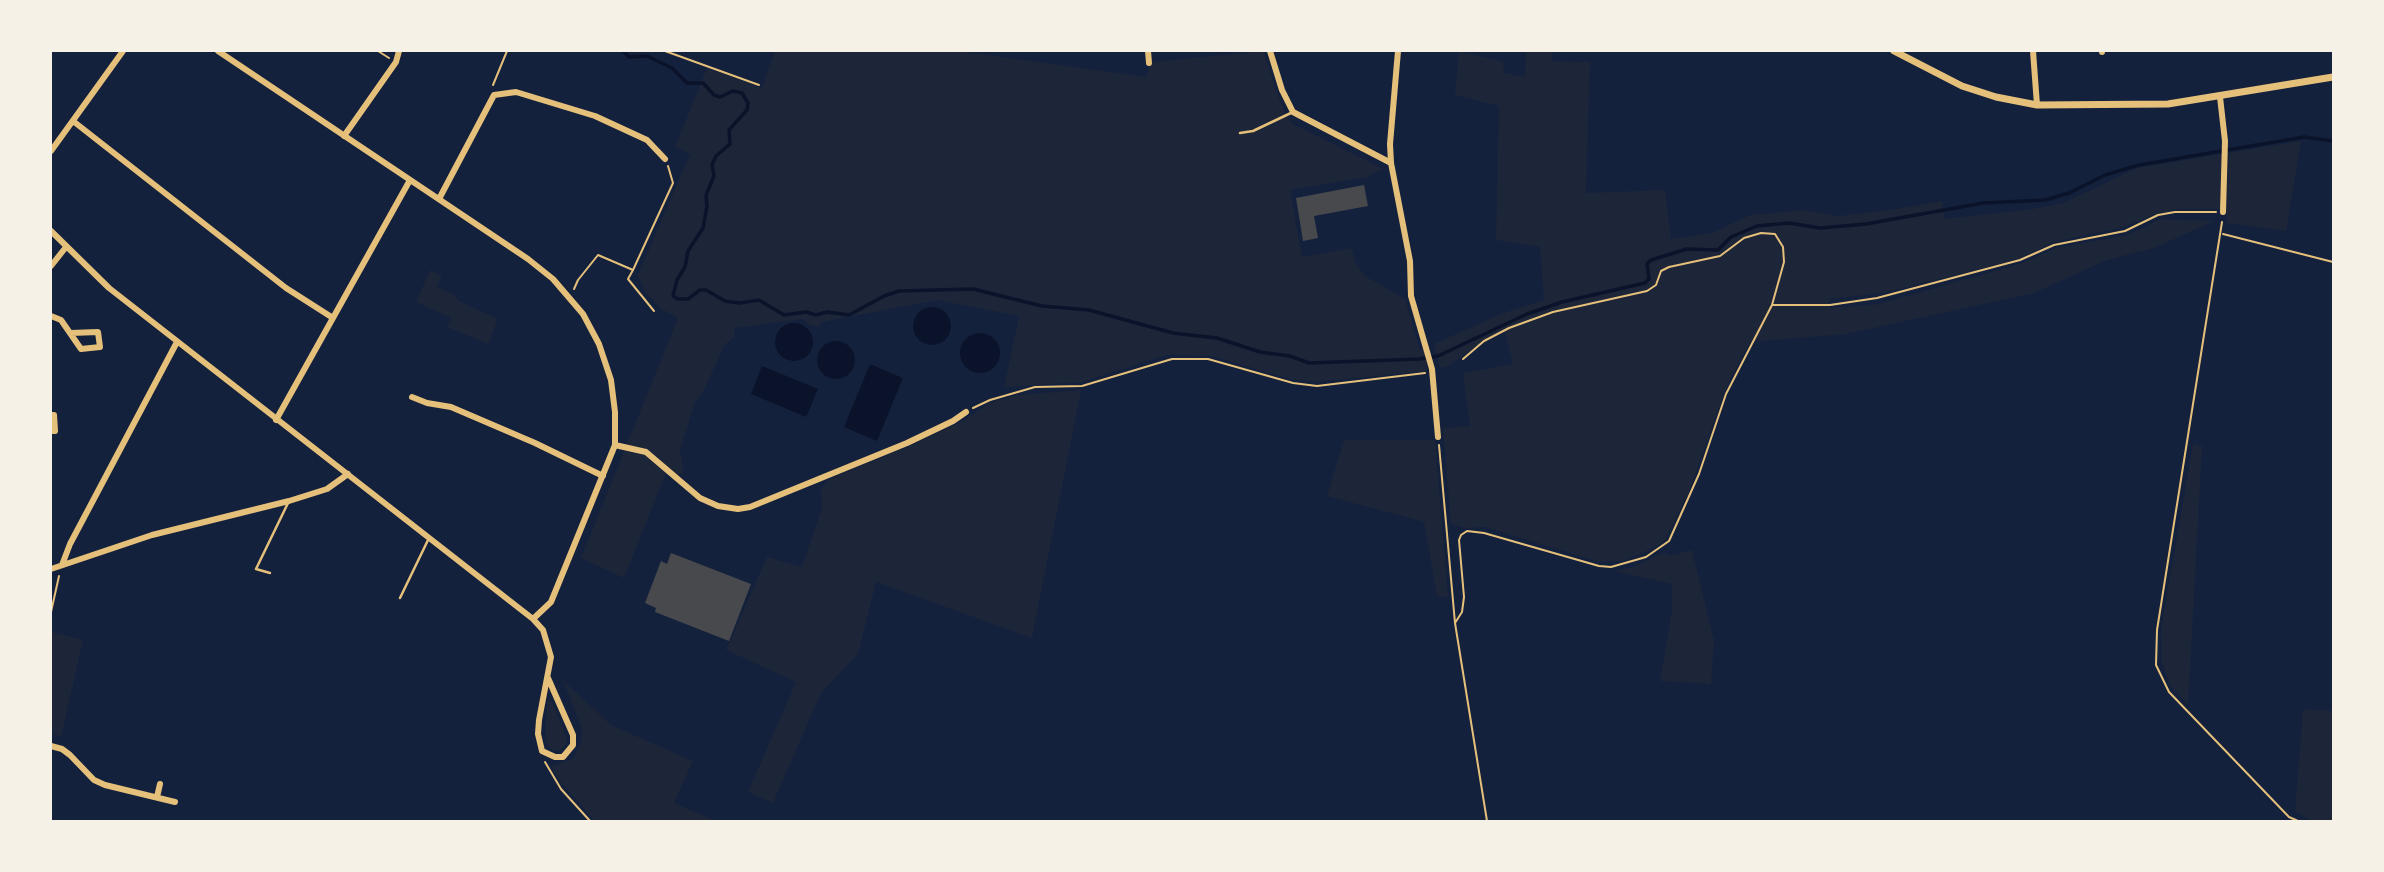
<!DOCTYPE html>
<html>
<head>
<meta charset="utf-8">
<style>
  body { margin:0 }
  #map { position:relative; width:2384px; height:872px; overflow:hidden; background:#14213d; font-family:Overpass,sans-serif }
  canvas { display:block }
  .frame { position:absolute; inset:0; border:52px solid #f6f1e7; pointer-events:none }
</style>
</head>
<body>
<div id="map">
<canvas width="2384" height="872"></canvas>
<div class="frame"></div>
</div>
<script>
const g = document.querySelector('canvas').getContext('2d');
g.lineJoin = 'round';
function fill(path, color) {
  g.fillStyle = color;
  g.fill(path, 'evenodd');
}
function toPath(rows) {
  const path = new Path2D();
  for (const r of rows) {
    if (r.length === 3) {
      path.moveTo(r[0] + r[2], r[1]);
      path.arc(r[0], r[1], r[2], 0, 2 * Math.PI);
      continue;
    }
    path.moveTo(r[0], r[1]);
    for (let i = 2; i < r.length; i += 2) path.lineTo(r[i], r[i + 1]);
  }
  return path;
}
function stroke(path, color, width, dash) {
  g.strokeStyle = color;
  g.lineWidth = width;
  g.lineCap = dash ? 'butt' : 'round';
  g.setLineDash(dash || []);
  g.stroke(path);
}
const green = toPath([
  [775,51,959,51,1146,77,1151,62,1263,51,1282,106,1291,123,1383,169,1367,177,1290,190,1302,257,1352,248,1355,262,1365,276,1405,299,1420,350,1425,348,1427,371,1316,382,1290,379,1211,356,1166,355,1082,382,1004,387,1019,316,937,300,822,322,819,327,810,325,803,319,734,328,735,337,725,344,704,390,695,402,680,450,684,474,665,475,624,578,581,558,678,318,660,308,644,290,638,275,690,154,675,147,707,68,762,88],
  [1459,51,1503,62,1504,73,1525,77,1526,51,1552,51,1552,61,1590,62,1586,193,1665,190,1671,239,1712,233,1750,215,1804,210,1839,216,1896,209,1942,201,1944,219,2033,209,2063,203,2137,168,2301,141,2286,231,2227,223,2226,209,2181,209,2157,213,2124,227,2054,242,2019,259,1883,293,1830,299,1829,308,1879,304,2020,264,2056,248,2127,235,2161,219,2214,221,2154,248,2107,260,2034,293,1846,334,1761,341,1751,340,1727,386,1690,489,1665,540,1652,549,1623,561,1599,562,1485,527,1464,528,1451,524,1443,428,1470,426,1463,373,1513,364,1505,332,1474,348,1448,366,1440,368,1434,344,1503,313,1544,300,1540,247,1496,240,1499,106,1455,95],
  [430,270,442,276,437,287,454,295,459,301,498,319,488,344,447,327,451,318,416,302],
  [1081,390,1032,638,876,582,858,654,821,693,773,803,748,792,796,682,726,650,767,557,802,567,822,508,821,489,828,480,912,445,966,419,989,403,1018,395],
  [1344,440,1435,440,1448,597,1437,596,1424,522,1327,496],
  [2193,444,2202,446,2188,705,2171,687,2162,663,2161,629],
  [1692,550,1714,641,1711,684,1660,681,1672,610,1672,584,1614,571,1633,567,1660,554,1665,553,1669,556],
  [51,632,83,640,61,737,51,734],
  [563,680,611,725,693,761,674,803,716,821,595,821,562,784,550,767,573,759,581,743,582,729],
  [549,700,552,702,567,739,565,746,557,751,552,750,545,741,547,702],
  [2303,709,2333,711,2333,821,2312,821,2295,812]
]);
const water = toPath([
  [932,326,19],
  [794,342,19],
  [980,353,20],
  [836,360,19],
  [870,364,903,378,877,441,844,427],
  [762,366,818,389,806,417,751,394]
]);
const stream = toPath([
  [623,51,629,57,647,56,672,68,687,83,703,83,714,95,720,97,733,91,742,93,748,103,747,110,729,130,730,144,716,156,712,165,714,176,706,195,707,206,703,228,688,251,685,267,677,280,673,296,678,299,688,299,700,290,706,290,725,301,739,303,759,300,784,315,806,312,816,315,827,312,849,315,884,296,899,291,973,289,1042,306,1089,310,1173,333,1217,338,1260,352,1290,356,1309,363,1420,359,1438,356,1527,314,1562,302,1645,283,1649,279,1647,264,1651,260,1687,249,1718,250,1731,237,1757,226,1789,223,1820,228,1866,224,1983,203,2045,200,2069,193,2105,175,2139,165,2304,137,2333,141]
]);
const building = toPath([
  [1364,185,1368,206,1314,216,1318,238,1303,241,1296,198],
  [671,553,751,584,729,641,655,612,656,608,645,603,661,561,667,564]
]);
const path = toPath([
  [378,51,389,58],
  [665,51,759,85],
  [493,85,507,51],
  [2222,222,2157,630,2156,665,2169,692,2289,817,2298,821],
  [2223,234,2333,262],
  [633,270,673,183,668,166],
  [574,289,578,280,598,255,633,270,628,279,654,311],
  [1772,305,1830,305,1877,298,2020,260,2054,245,2125,231,2158,215,2175,212,2216,212],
  [973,408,990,400,1035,387,1082,386,1172,359,1208,359,1293,383,1317,386,1425,373],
  [1439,445,1455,623,1487,821],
  [51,612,59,576],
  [1455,623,1462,612,1464,597,1459,540,1461,535,1467,531,1484,533,1599,566,1611,567,1646,557,1669,541,1699,474,1726,394,1772,305,1784,262,1783,247,1775,234,1761,233,1744,238,1720,256,1669,267,1661,271,1656,285,1647,291,1553,312,1509,328,1484,341,1463,359],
  [545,762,561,789,590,821]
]);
const service = toPath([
  [1240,133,1253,131,1293,112],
  [270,573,256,569,288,503],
  [400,598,429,538]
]);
const minor = toPath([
  [218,51,528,259,553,279,583,314,599,344,611,380,615,412,615,445,551,602,533,619],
  [1148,51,1149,63],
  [1270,51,1282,90,1293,112,1391,163],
  [1398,51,1390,144,1391,163,1410,261,1411,296,1432,369,1438,437],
  [2033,51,2037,105],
  [2102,52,2102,51],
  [2220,97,2225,141,2223,212],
  [73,121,286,288,333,318],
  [344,136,396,62,399,51],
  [51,151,123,51],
  [439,199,494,95,516,92,595,116,647,140,665,159],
  [51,231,109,288,533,619,543,630,551,657,539,720,538,734,542,751,555,757,563,757,573,745,573,735,548,678],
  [51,266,66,247],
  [51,316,61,320,81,349,100,347,98,332,71,333],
  [412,397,427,403,451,407,535,443,603,476],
  [51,415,54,415,55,431,51,431],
  [276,420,410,180],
  [615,445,646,452,700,498,718,506,738,509,750,507,907,443,953,421,966,412],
  [62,565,70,544,177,342],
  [51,569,152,535,289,501,327,489,348,474],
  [51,746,62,749,70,755,94,780,105,785,175,802],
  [157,797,160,784]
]);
const tertiary = toPath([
  [1894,51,1962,86,1996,97,2037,105,2168,104,2333,77]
]);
fill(green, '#1d2539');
fill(water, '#0b132b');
stroke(stream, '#0b132b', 3.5);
fill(building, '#48494c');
stroke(path, '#e5c07b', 2);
stroke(service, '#e5c07b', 2.5);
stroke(minor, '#e5c07b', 6);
stroke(tertiary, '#e5c07b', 7);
</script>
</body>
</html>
